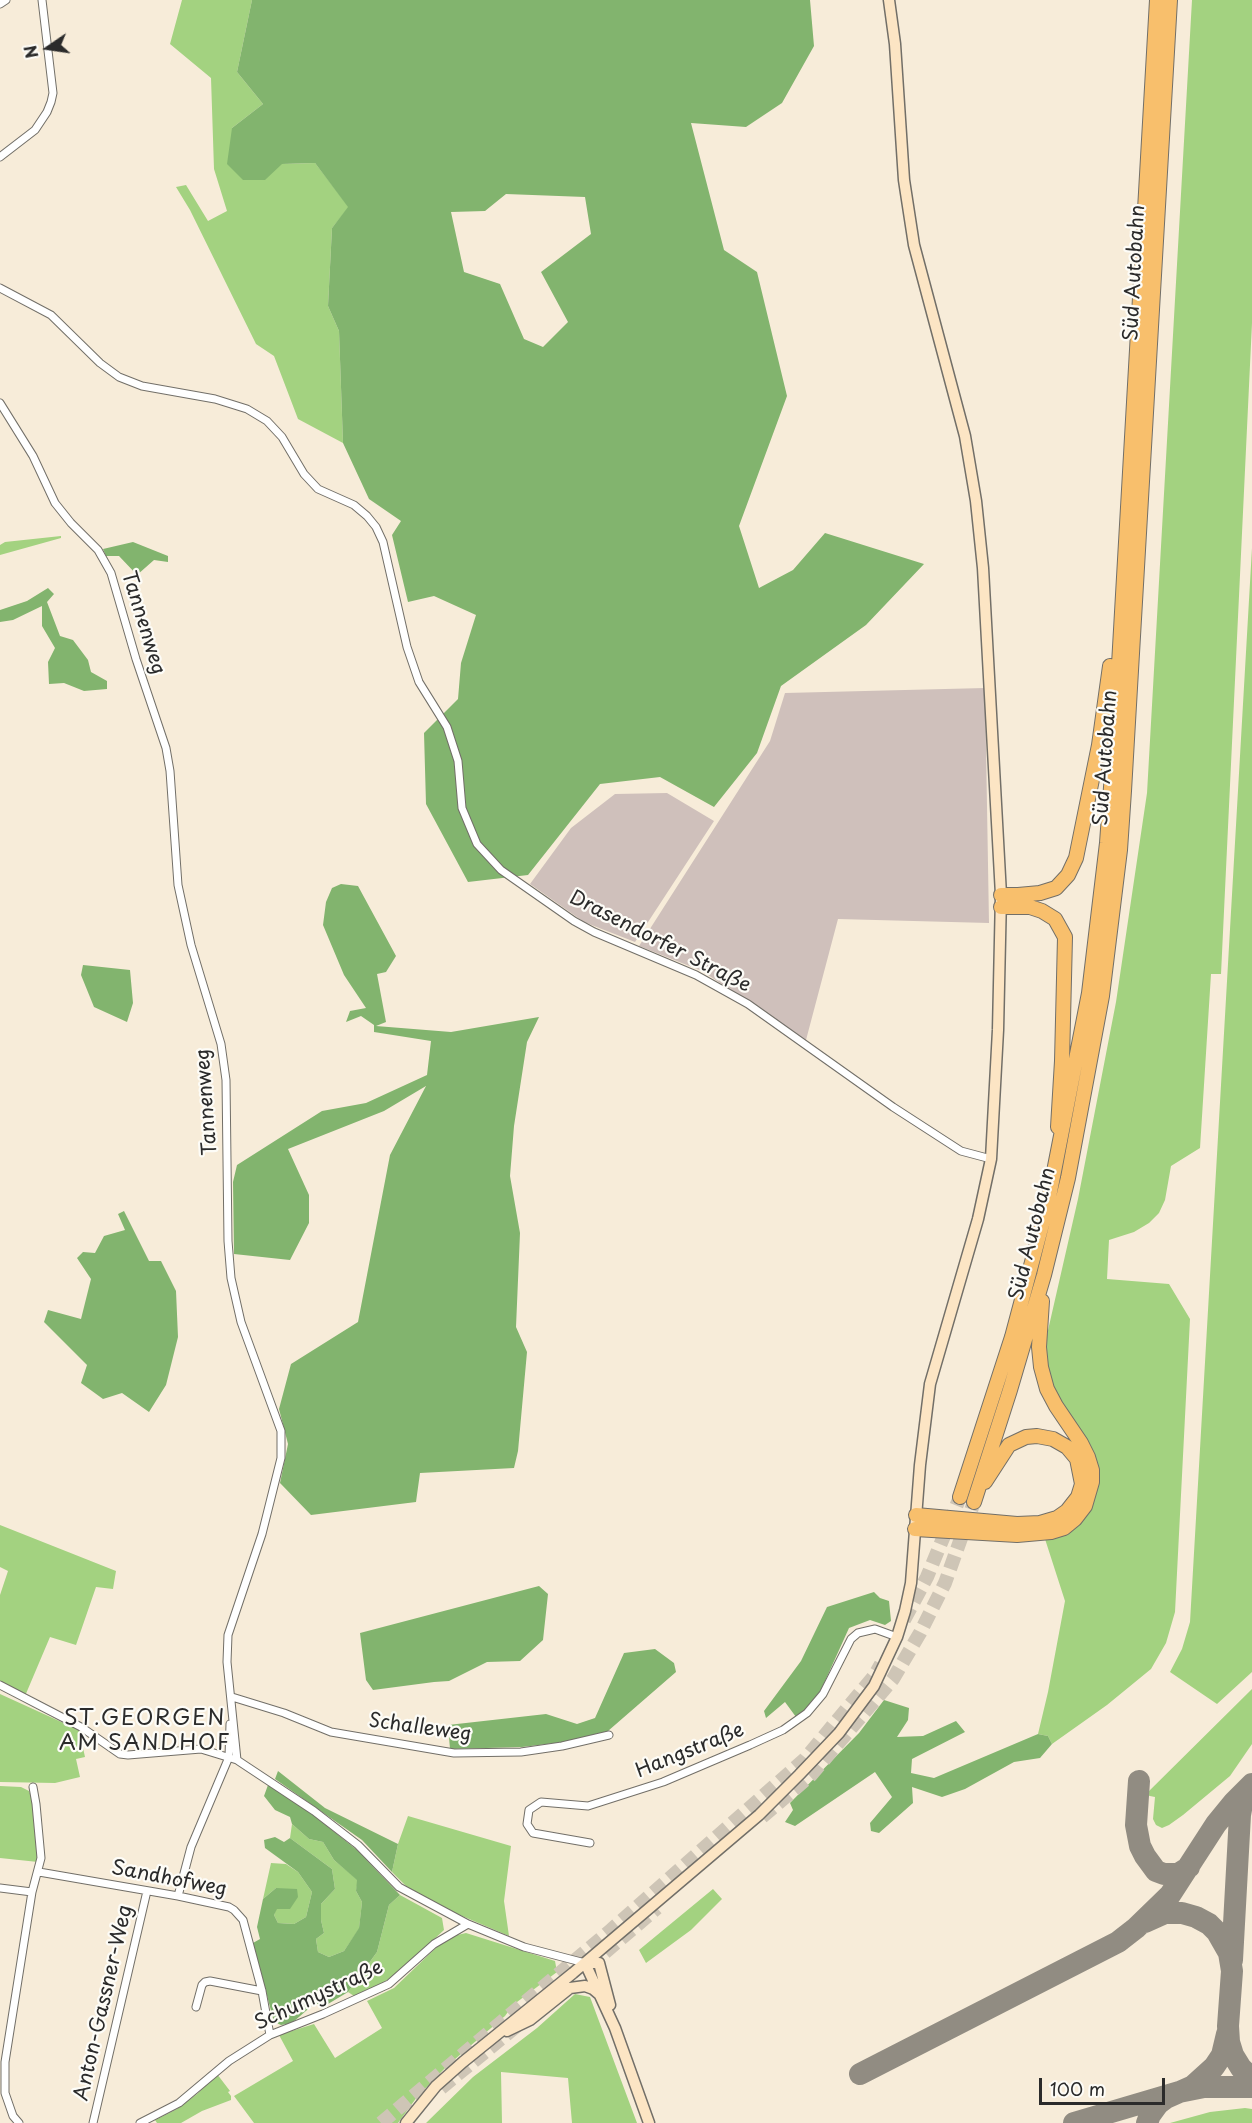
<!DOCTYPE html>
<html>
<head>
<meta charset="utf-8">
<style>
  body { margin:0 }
  #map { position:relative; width:1252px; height:2123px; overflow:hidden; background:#f7ecd9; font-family:"Playpen Sans",sans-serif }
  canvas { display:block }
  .north { position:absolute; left:18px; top:18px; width:60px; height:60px; -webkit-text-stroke:4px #fdfcf7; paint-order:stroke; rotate:257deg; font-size:16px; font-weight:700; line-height:24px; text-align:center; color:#2b2b2b }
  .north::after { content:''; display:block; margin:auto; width:21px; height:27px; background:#2b2b2b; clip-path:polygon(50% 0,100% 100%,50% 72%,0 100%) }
  .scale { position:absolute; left:1039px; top:2078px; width:126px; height:27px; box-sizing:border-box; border:3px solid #2b2b2b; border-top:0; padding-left:8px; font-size:18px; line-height:21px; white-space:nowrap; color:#2b2b2b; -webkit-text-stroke:4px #fdfcf7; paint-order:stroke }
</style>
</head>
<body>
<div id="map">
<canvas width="1252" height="2123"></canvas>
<div class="north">N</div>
<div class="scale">100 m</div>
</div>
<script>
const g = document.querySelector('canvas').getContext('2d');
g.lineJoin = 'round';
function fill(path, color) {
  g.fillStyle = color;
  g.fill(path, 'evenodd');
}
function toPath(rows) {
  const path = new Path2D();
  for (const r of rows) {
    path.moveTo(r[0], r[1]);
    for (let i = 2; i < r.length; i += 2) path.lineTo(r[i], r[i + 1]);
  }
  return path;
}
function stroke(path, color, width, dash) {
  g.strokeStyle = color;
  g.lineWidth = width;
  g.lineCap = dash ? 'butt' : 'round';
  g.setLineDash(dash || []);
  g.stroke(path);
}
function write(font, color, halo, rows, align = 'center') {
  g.font = font + ' "Playpen Sans",sans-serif';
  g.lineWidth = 4.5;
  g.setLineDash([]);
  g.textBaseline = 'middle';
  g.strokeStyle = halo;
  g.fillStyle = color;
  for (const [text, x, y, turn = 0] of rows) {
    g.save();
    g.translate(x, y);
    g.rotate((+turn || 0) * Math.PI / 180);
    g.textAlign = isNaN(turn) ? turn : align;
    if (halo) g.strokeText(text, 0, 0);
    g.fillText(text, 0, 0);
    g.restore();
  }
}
const industrial = toPath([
  [985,688,989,923,838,919,806,1040,702,971,639,946,770,741,785,693],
  [667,793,714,821,635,942,584,922,530,884,571,828,615,794]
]);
const green = toPath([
  [182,0,252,0,237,72,263,104,232,128,282,164,315,163,349,207,332,228,328,306,339,331,343,443,298,419,274,356,256,344,190,210,176,187,186,185,208,221,227,211,214,169,211,78,170,44],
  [1192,0,1252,0,1252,323,1221,974,1211,974,1200,1148,1171,1166,1165,1200,1159,1213,1149,1223,1134,1232,1109,1240,1107,1279,1169,1284,1190,1319,1175,1612,1166,1643,1151,1669,1107,1705,1052,1744,1048,1736,1038,1734,1048,1692,1065,1601,1045,1539,1091,1506,1097,1490,1097,1470,1052,1387,1046,1364,1046,1339,1078,1199,1116,1002,1147,793],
  [61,536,61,538,0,555,0,545,5,542],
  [1252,548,1252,1672,1217,1704,1170,1672,1182,1649,1190,1622],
  [0,1525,116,1571,113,1589,96,1587,76,1645,50,1637,25,1696,0,1681,0,1595,8,1571,0,1567],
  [1252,1689,1252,1744,1230,1776,1183,1815,1169,1825,1162,1828,1156,1825,1153,1819,1155,1797,1145,1795],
  [0,1694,79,1730,85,1757,76,1759,80,1777,55,1783,0,1782],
  [0,1786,21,1787,29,1791,33,1801,38,1862,0,1858],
  [408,1816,511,1846,504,1901,509,1936,455,1913,407,1887,392,1872,398,1844],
  [292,1824,309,1839,323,1842,334,1860,358,1880,356,1891,362,1902,359,1929,344,1951,329,1957,318,1952,316,1939,324,1933,321,1920,321,1904,335,1889,332,1869,290,1838],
  [271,1863,286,1864,298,1872,312,1892,306,1917,294,1924,278,1923,274,1915,276,1909,276,1888,263,1899],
  [713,1889,722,1899,691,1930,646,1963,639,1950],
  [400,1895,442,1918,444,1930,399,1972,378,1986,354,1996,348,1992,377,1952,389,1905],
  [466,1933,555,1961,557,1972,513,2005,505,2016,447,2066,417,2097,398,2123,254,2123,234,2096,293,2061,279,2035,314,2024,335,2058,382,2028,367,2001,394,1988,441,1943,453,1936],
  [575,1994,590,1997,637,2123,572,2123,568,2078,501,2072,502,2123,426,2123,473,2077,537,2028],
  [217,2074,230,2091,228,2092,231,2096,231,2100,202,2111,181,2123,157,2123,155,2120,177,2109,197,2094],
  [1245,2108,1252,2109,1252,2123,1170,2123,1210,2112]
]);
const forest = toPath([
  [252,0,810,0,814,46,782,103,746,127,691,123,724,250,757,272,787,396,739,526,759,588,793,570,825,533,924,564,866,625,781,686,757,753,714,807,660,777,600,784,528,875,468,882,426,804,424,733,458,699,461,663,476,615,434,596,408,602,392,535,401,521,369,499,343,443,339,331,328,306,332,228,348,207,315,163,282,164,265,180,243,180,227,164,232,128,263,104,237,72],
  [506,194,585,197,591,234,541,272,568,322,543,347,524,339,500,284,464,272,451,212,485,211],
  [133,542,168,556,168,562,154,560,137,575,119,556,106,556,103,549],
  [48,588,54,594,47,602,60,636,73,640,88,660,91,672,107,681,107,689,84,691,64,683,49,684,48,662,55,648,42,626,42,606,13,620,0,622,0,610,27,601],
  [341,884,358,886,396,956,386,972,377,974,386,1022,376,1026,451,1032,539,1017,527,1042,514,1126,510,1176,520,1233,516,1327,527,1352,518,1451,514,1468,420,1473,416,1502,311,1515,280,1483,288,1444,279,1409,291,1364,358,1322,390,1155,426,1086,384,1111,288,1149,309,1195,309,1223,290,1260,234,1254,233,1182,237,1165,322,1111,366,1103,427,1075,431,1041,374,1032,374,1025,361,1016,346,1022,350,1011,366,1008,344,975,323,925,326,902,332,888],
  [83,965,130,970,133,1003,127,1022,94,1007,81,975],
  [124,1211,149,1261,161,1261,176,1291,178,1337,166,1385,149,1412,122,1393,103,1399,81,1383,87,1365,44,1322,48,1310,81,1319,91,1279,77,1258,83,1252,95,1253,104,1236,125,1230,118,1214],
  [539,1586,548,1594,543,1640,520,1661,487,1662,449,1681,434,1682,373,1690,366,1680,360,1633],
  [874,1592,880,1598,889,1601,891,1621,885,1625,870,1620,849,1628,821,1690,807,1709,796,1717,785,1702,766,1718,764,1711,801,1661,827,1607],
  [655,1649,674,1663,676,1672,608,1731,564,1742,522,1747,450,1749,448,1725,546,1714,577,1724,595,1718,624,1653],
  [884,1700,909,1708,908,1720,897,1737,923,1736,956,1721,965,1732,912,1759,911,1773,934,1778,1038,1734,1048,1736,1052,1744,1040,1758,1014,1762,965,1789,942,1797,912,1787,913,1803,879,1833,871,1831,870,1823,892,1797,875,1772,795,1826,785,1822,793,1810,790,1803,859,1733],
  [278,1771,325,1808,398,1844,392,1872,362,1840,275,1779],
  [268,1785,312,1814,357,1850,400,1895,389,1905,377,1952,348,1992,328,2004,314,2004,292,2023,281,2025,274,2022,253,1943,260,1939,257,1927,263,1899,276,1888,297,1889,298,1897,290,1909,277,1909,274,1915,278,1923,294,1924,306,1917,312,1892,298,1872,265,1848,264,1840,275,1837,284,1842,290,1838,332,1869,335,1889,321,1904,321,1920,324,1933,316,1939,318,1952,329,1957,344,1951,359,1928,362,1902,356,1891,357,1880,334,1860,323,1842,309,1839,292,1824,290,1817,275,1810,264,1796]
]);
const taxiway = toPath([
  [1139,1781,1136,1825,1140,1846,1145,1856,1156,1871,1164,1874,1178,1874,1189,1867],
  [1145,1922,1165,1913,1182,1913,1196,1917,1209,1924,1217,1932,1229,1953,1232,1971,1228,2026,1229,2042,1233,2055,1241,2068,1252,2078],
  [1232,1960,1240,1815,1242,1804,1248,1791],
  [860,2074,1118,1942,1136,1928,1170,1895,1216,1824,1234,1802,1252,1784],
  [1074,2123,1179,2092,1204,2087,1252,2087],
  [1147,2123,1150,2115,1158,2104,1166,2098,1193,2086,1214,2067,1222,2055,1227,2034]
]);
const highwayTunnel = toPath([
  [904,1620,927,1577,960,1497],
  [762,1817,811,1775,893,1679,920,1633,945,1583,974,1502],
  [589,1966,657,1908],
  [441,2088,519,2024],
  [381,2123,611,1930,805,1759,875,1675,881,1664]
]);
const street = toPath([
  [0,4,6,0],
  [0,157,35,130,47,112,51,102,53,93,42,0],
  [0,288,51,315,100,363,119,377,142,386,215,399,247,409,267,421,282,437,304,474,318,489,354,505,367,516,376,527,383,542,407,647,419,682,447,727,458,761,462,808,477,844,501,870,574,921,594,932,696,975,748,1004,893,1107,961,1151,991,1159],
  [0,403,33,456,55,503,71,523,98,550,111,573,136,659,166,748,170,771,178,885,191,945,221,1044,226,1080,228,1241,231,1278,241,1322,281,1431,281,1458,262,1534,228,1635,227,1662,237,1760],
  [0,1685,81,1727,120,1754,128,1755,201,1749,237,1760,314,1811,358,1845,399,1887,468,1924],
  [232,1697,284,1713,331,1732,454,1753,521,1752,562,1746,609,1735],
  [590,1843,533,1833,527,1824,529,1810,541,1802,588,1806,663,1782,750,1745,783,1730,807,1713,823,1694,851,1639,858,1633,875,1629,897,1637],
  [39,1872,178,1896,229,1907,234,1910,243,1920,262,1991,270,2035],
  [0,1888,32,1892],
  [178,1896,191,1847,229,1757,230,1724],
  [196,2007,202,1985,205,1982,210,1981,262,1991],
  [19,2123,13,2116,5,2093,5,2062,32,1892,41,1858,36,1804,33,1787],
  [93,2123,147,1891],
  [140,2123,179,2103,229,2061,270,2035,323,2014,389,1984,434,1944,468,1924,524,1947,585,1963]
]);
const secondary = toPath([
  [585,1963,615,2028,649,2123],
  [585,1963,599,1963,610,2005],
  [507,2031,530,2020,570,1988,585,1986,593,1989,600,1995],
  [406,2123,436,2086,463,2062,573,1973,759,1815,799,1775,839,1733,874,1686,897,1637,905,1611,911,1583,920,1465,930,1384,978,1219,991,1159,998,1030,1001,895,983,568,976,501,965,436,914,245,904,180,895,44,889,0]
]);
const highway = toPath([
  [1001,895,1018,895,1040,893,1056,888,1068,875,1076,858,1099,745,1110,666],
  [1001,907,1030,907,1042,911,1055,919,1065,937,1062,1061,1058,1127],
  [960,1497,1012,1337,1048,1202,1089,993,1107,843,1116,717,1157,0],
  [974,1502,1010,1390,1044,1275,1068,1178,1102,996,1120,850,1124,791,1170,0],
  [916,1515,1017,1524,1040,1523,1057,1518,1067,1511,1078,1497,1082,1484,1077,1459,1067,1447,1053,1439,1037,1436,1026,1437,1009,1445,985,1482],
  [915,1529,1017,1535,1051,1532,1064,1528,1075,1519,1085,1506,1092,1482,1092,1470,1088,1457,1081,1443,1056,1406,1047,1389,1041,1367,1039,1347,1042,1301]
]);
const streetNames = [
  ["Süd Autobahn",1135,273,-87],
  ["Tannenweg",143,623,73],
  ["Süd Autobahn",1106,758,-86],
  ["Drasendorfer Straße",660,942,27],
  ["Tannenweg",207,1102,-94],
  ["Süd Autobahn",1033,1234,-76],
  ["Schalleweg",420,1728,8],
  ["Hangstraße",690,1751,-22],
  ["Sandhofweg",169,1879,11],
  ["Schumystraße",319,1996,-25],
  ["Anton-Gassner-Weg",104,2003,-77]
];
const quarterNames = [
  ["ST.GEORGEN",145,1719],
  ["AM SANDHOF",145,1744]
];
fill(industrial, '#cfc0bb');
fill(green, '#a3d280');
fill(forest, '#82b46e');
stroke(taxiway, '#918c82', 22);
stroke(highwayTunnel, '#cec5b6', 14, [14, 7]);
stroke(street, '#726f68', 9);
stroke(secondary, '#726f68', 13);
stroke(highway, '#726f68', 16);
stroke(street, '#fff', 7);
stroke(secondary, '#fce5c4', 10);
stroke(highway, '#f8bf6c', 14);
write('20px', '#2b2b2b', '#fdfcf7', streetNames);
g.letterSpacing = '1.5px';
write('22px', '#2b2b2b', '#fdfcf7', quarterNames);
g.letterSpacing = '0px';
</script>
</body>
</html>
